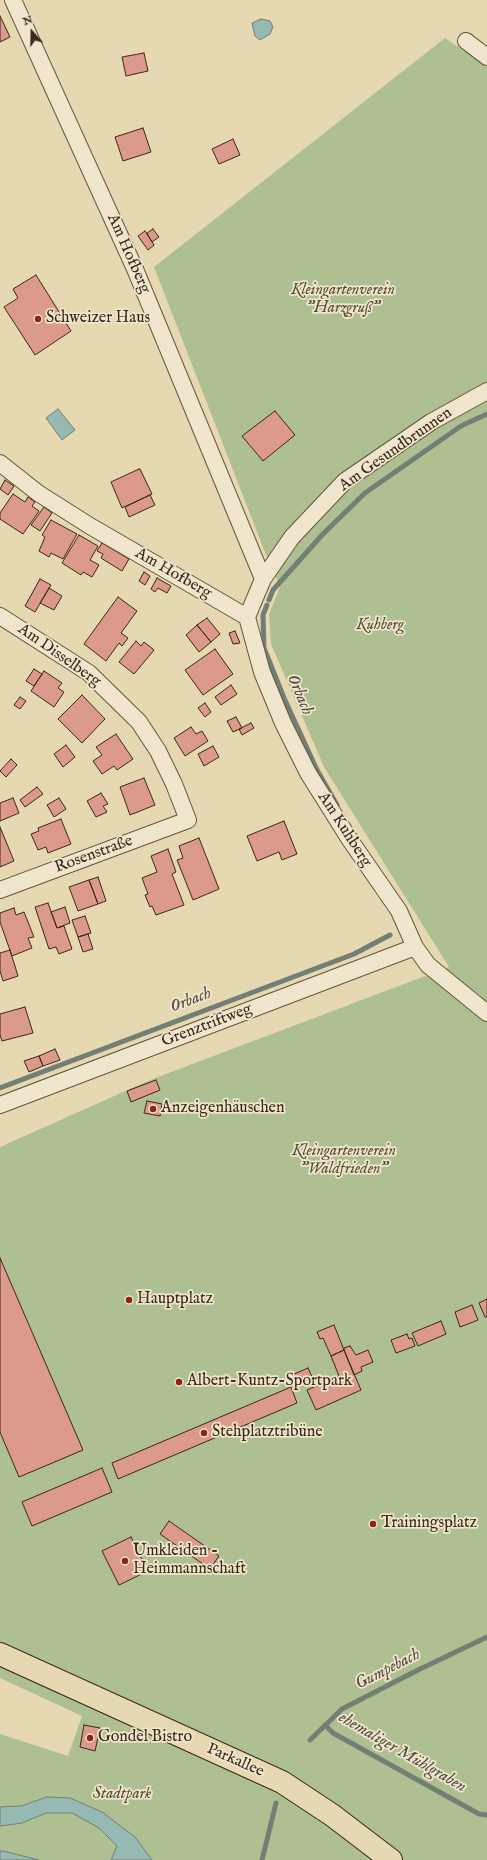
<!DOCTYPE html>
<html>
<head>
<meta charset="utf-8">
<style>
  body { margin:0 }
  #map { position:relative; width:487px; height:1860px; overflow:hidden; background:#e6d9b2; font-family:"IM FELL English",serif }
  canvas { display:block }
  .north { position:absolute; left:12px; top:12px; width:40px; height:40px; -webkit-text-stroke:3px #efe6cd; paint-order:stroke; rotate:340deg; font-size:11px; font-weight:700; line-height:16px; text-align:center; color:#3c2719 }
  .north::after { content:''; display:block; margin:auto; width:14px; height:18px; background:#3c2719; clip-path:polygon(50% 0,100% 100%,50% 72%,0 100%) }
</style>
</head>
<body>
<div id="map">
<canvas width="487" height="1860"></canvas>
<div class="north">N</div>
</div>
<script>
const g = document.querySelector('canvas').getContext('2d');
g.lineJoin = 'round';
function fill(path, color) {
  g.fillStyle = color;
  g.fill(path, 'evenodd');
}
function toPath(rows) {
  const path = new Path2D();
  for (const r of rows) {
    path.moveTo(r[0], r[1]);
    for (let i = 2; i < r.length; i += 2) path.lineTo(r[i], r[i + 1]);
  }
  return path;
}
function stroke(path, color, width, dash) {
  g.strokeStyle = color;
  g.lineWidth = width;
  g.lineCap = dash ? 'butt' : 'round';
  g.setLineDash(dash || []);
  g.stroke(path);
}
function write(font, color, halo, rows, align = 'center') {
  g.font = font + ' "IM FELL English",serif';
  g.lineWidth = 3.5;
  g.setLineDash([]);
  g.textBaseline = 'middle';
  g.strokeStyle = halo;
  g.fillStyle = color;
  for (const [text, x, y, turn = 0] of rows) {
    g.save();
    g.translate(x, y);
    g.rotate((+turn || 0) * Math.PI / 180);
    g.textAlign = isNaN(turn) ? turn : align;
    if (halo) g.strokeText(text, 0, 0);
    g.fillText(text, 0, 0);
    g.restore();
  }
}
const green = toPath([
  [445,38,487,67,487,1860,0,1860,0,1734,68,1756,82,1716,0,1678,0,1147,150,1080,449,967,324,767,271,644,269,614,280,587,266,555,154,267]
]);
const water = toPath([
  [261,19,270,21,273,27,270,34,260,40,255,36,252,23,261,19],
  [58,409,75,430,62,440,46,418,58,409],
  [47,1797,70,1798,102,1812,135,1837,152,1860,111,1860,117,1846,99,1828,72,1813,46,1813,22,1823,0,1826,0,1807,21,1806,47,1797],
  [0,1851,3,1851,39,1860,0,1860,0,1851]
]);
const stream = toPath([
  [269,600,273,590,323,534,365,493,461,426,487,414],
  [267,605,263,615,264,648,284,698,317,770,337,805],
  [0,1088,354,954,390,935],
  [325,1725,333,1733,479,1814,487,1815],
  [310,1740,342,1709,418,1670,487,1637],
  [262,1860,276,1803]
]);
const building = toPath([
  [0,16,10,37,0,42,0,16],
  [144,53,148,71,126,76,122,57,144,53],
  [143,128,151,152,123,161,115,137,143,128],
  [233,139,240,155,219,164,212,149,233,139],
  [153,229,159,237,152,242,147,233,153,229],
  [145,231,154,245,148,250,138,236,145,231],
  [36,275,71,331,35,355,4,307,18,298,13,289,36,275],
  [275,411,295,435,263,461,242,436,275,411],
  [139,469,140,469,152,494,122,508,111,482,139,469],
  [5,480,14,486,8,495,0,489,5,480],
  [13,494,25,502,28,497,35,502,32,506,39,511,23,534,0,519,0,513,13,494],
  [150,495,155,505,129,517,125,507,150,495],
  [44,507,52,513,40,531,31,525,44,507],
  [51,520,77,534,63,559,51,553,49,557,39,551,45,537,42,535,51,520],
  [79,535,98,546,90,560,99,565,92,577,83,572,81,575,62,563,79,535],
  [102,543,129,559,122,571,101,558,103,554,97,551,102,543],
  [144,572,150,576,145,585,139,581,144,572],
  [157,578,171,586,167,593,158,588,155,592,151,589,157,578],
  [40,579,51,585,35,612,25,606,40,579],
  [49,588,62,596,54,610,40,603,49,588],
  [118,597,137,611,121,633,128,638,122,646,119,643,106,661,84,644,118,597],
  [207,618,220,634,211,642,197,625,207,618],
  [197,625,211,642,199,652,186,635,197,625],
  [235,631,240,643,233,644,229,633,235,631],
  [136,641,141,646,144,642,154,650,134,674,119,662,136,641],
  [215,649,233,674,203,695,185,670,215,649],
  [34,669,42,674,34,686,26,681,34,669],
  [44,671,62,683,58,688,64,692,54,707,31,691,44,671],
  [231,685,237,694,221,705,215,697,231,685],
  [82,695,105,719,82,743,58,719,82,695],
  [20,697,26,701,20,709,14,705,20,697],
  [205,703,211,712,205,717,198,708,205,703],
  [236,717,242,728,233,732,227,721,236,717],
  [251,723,254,728,242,735,239,729,251,723],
  [191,727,196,734,202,731,208,741,185,756,174,738,191,727],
  [116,734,133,759,117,770,114,766,102,774,93,761,102,755,96,747,116,734],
  [66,745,75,757,63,767,54,754,66,745],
  [213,746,219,757,204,766,198,754,213,746],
  [11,759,17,765,6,777,0,771,11,759],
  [144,778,155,805,130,815,120,787,144,778],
  [37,787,43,794,25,807,20,800,37,787],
  [101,793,108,804,103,806,107,812,96,817,87,801,101,793],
  [13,798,19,813,0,821,0,803,13,798],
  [59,798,66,809,54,817,47,805,59,798],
  [61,819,71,844,48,853,46,847,38,850,31,834,39,831,38,828,61,819],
  [284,821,297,854,282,860,279,852,257,861,247,836,284,821],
  [0,827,14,861,0,867,0,827],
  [199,838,219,889,193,900,177,860,183,858,179,846,199,838],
  [168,849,176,872,172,874,184,905,156,915,152,906,150,907,145,895,148,894,142,878,157,872,151,856,168,849],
  [98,877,106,901,98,904,89,880,98,877],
  [89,880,98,904,78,911,69,887,89,880],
  [48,903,57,928,64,926,72,949,59,954,56,947,49,949,35,907,48,903],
  [65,907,70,923,57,928,51,912,65,907],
  [14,908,16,915,24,912,34,937,28,938,32,948,12,956,0,922,0,913,14,908],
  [85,916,91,933,78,937,72,920,85,916],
  [88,934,93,949,83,952,78,937,88,934],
  [10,950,18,976,3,981,0,971,0,953,10,950],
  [25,1007,33,1033,2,1041,0,1035,0,1014,25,1007],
  [55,1049,60,1060,43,1066,39,1056,55,1049],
  [39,1056,43,1066,29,1072,24,1061,39,1056],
  [156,1080,160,1090,131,1102,127,1091,156,1080],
  [147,1101,162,1104,160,1116,144,1113,147,1101],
  [0,1258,83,1450,19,1477,0,1432,0,1258],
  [487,1299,487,1317,485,1317,479,1303,487,1299],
  [472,1305,478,1320,460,1327,455,1312,472,1305],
  [441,1321,446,1334,418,1346,412,1333,441,1321],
  [334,1325,344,1350,331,1356,323,1338,320,1339,317,1332,334,1325],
  [407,1334,409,1339,412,1338,415,1346,396,1353,391,1340,407,1334],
  [350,1346,356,1355,368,1350,373,1362,361,1367,362,1371,354,1375,344,1350,344,1348,350,1346],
  [344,1350,361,1390,316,1410,307,1390,339,1376,331,1356,344,1350],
  [308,1368,312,1377,296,1383,292,1375,308,1368],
  [291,1387,297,1403,118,1479,112,1463,291,1387],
  [102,1468,112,1492,32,1526,22,1502,102,1468],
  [169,1521,219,1556,210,1569,160,1534,169,1521],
  [131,1537,148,1571,119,1585,102,1551,131,1537],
  [84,1725,100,1728,95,1751,80,1747,84,1725]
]);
const minor = toPath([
  [13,0,135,269,263,579],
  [466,41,487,57],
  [0,463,38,493,90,526,247,617],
  [0,616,89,673,139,722,158,751,174,784,188,820,0,890],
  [247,617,262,672,283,723,308,773,350,840,399,911,415,947,428,965,487,1013],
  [247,617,263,579,292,537,345,481,431,422,487,391],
  [0,1105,415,947]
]);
const primary = toPath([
  [0,1654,282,1782,332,1815,391,1860]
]);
const markers = [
  [38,319,4,"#8f2418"],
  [153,1109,4,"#8f2418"],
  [129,1300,4,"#8f2418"],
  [179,1382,4,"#8f2418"],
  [204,1433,4,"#8f2418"],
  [373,1524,4,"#8f2418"],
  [125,1561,4,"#8f2418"],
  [90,1738,4,"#8f2418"]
];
const streetNames = [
  ["Am Hofberg",128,254,66],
  ["Am Gesundbrunnen",396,450,-35],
  ["Am Hofberg",173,574,30],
  ["Am Disselberg",59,656,35],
  ["Am Kuhberg",344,830,57],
  ["Rosenstraße",94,855,-20],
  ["Grenztriftweg",207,1026,-21],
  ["Parkallee",235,1761,24]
];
const parkNames = [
  ["Kleingartenverein",343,291],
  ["\"Harzgruß\"",343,309],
  ["Kuhberg",380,626],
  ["Kleingartenverein",344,1152],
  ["\"Waldfrieden\"",344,1170],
  ["Stadtpark",122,1795]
];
const poiNames = [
  ["Schweizer Haus",46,319],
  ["Anzeigenhäuschen",161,1109],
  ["Hauptplatz",137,1300],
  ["Albert-Kuntz-Sportpark",187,1382],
  ["Stehplatztribüne",212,1433],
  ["Trainingsplatz",381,1524],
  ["Umkleiden -",133,1552],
  ["Heimmannschaft",133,1570],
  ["Gondel Bistro",98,1738]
];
const waterNames = [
  ["Orbach",299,695,67],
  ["Orbach",191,1001,-21],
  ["Gumpebach",388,1670,-27],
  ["ehemaliger Mühlgraben",402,1753,30]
];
fill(green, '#aec091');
fill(water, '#97b9b3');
stroke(water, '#737f75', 1);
stroke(stream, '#737f75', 5);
fill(building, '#db9a8b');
stroke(building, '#3c2719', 1);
stroke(minor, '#66543f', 18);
stroke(primary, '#3c2719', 24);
stroke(minor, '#efe6cd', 16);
stroke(primary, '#e6d9b2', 22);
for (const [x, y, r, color] of markers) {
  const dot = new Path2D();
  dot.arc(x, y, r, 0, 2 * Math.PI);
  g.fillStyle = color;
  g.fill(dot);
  stroke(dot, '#efe6cd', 1.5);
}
write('16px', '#3c2719', '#efe6cd', streetNames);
write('italic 16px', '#584d37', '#efe6cd', parkNames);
write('16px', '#3c2719', '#efe6cd', poiNames, 'left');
write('italic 17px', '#534c40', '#efe6cd', waterNames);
</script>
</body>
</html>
